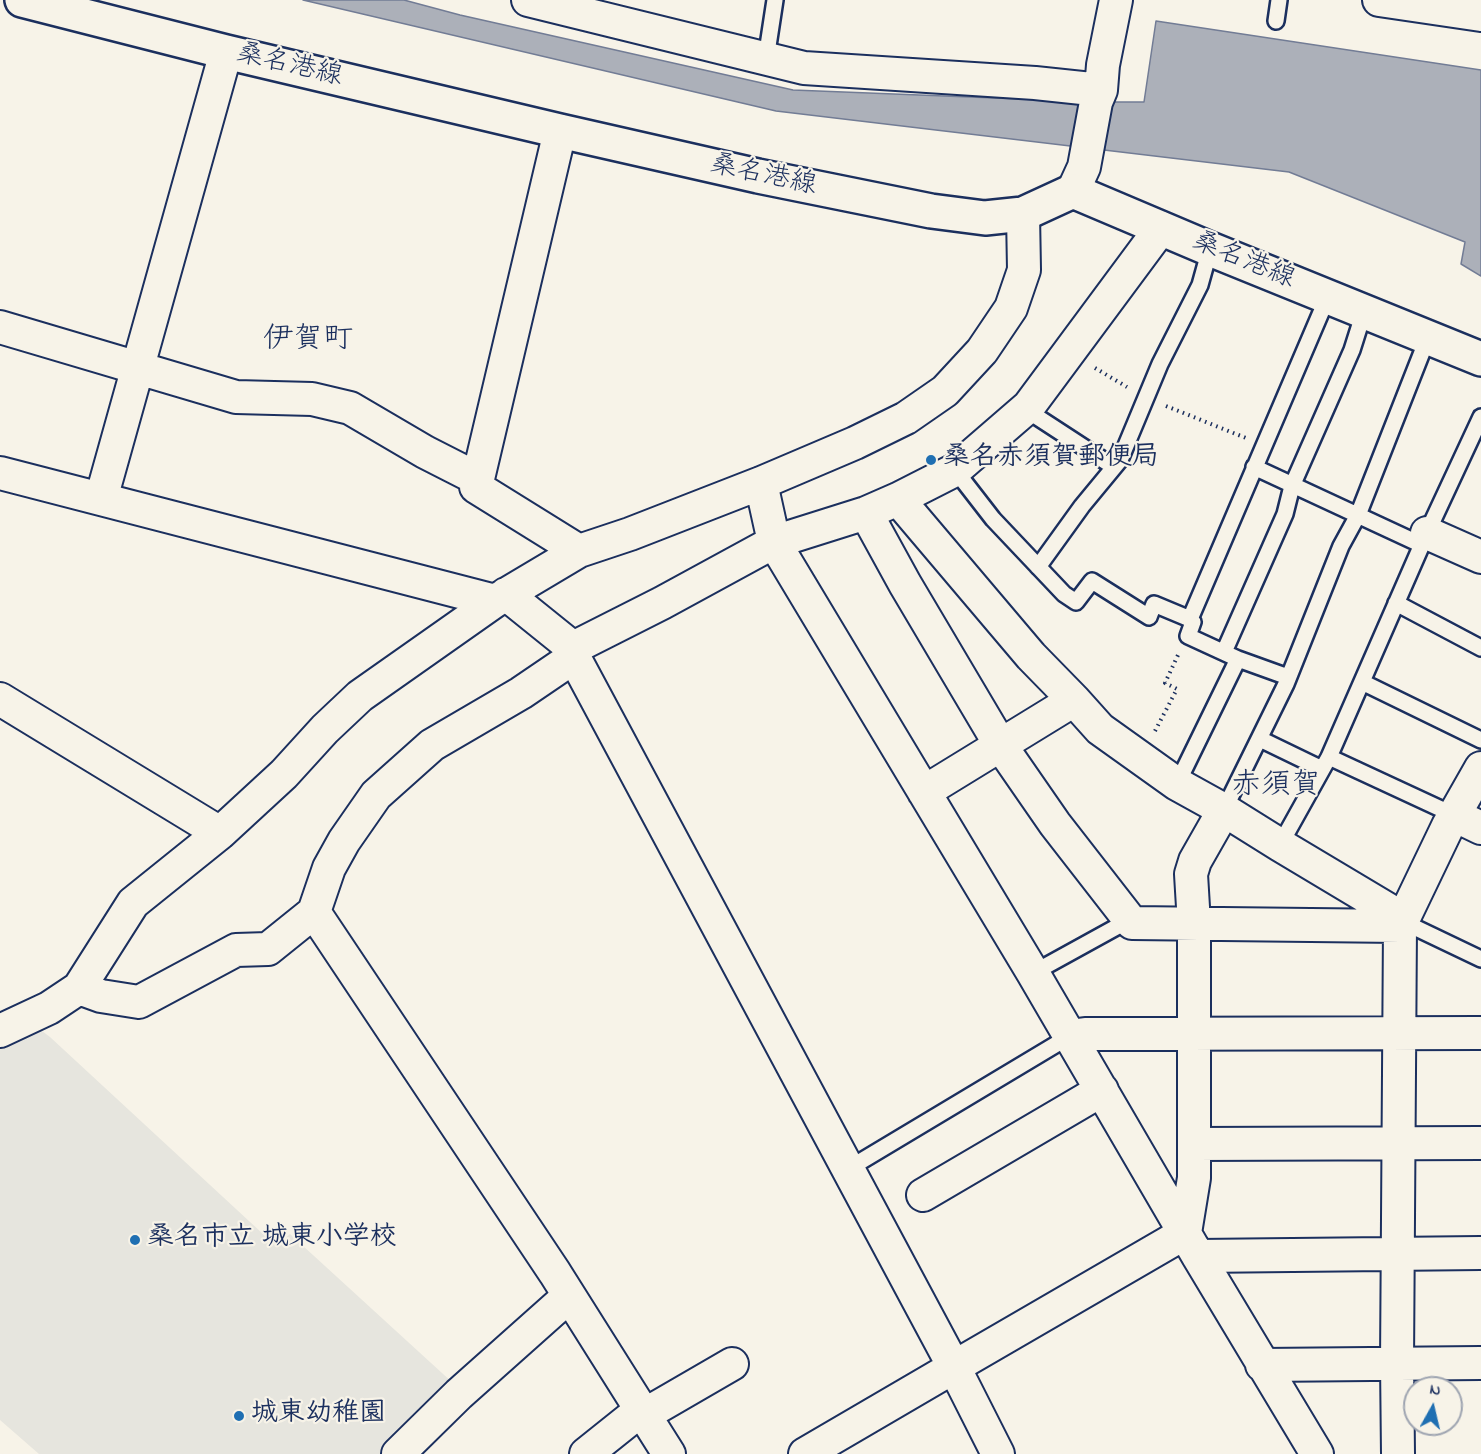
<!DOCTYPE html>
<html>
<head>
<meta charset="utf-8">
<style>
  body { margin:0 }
  #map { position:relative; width:1481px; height:1454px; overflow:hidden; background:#f7f3e8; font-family:"Indie Flower",sans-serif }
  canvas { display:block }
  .north { position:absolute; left:1403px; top:1376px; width:60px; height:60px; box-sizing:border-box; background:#f7f3e8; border:2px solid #9fa5b1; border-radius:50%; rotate:8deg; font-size:16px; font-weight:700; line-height:24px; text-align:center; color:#1b2f5e }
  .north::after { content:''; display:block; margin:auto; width:21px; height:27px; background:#1f6fb2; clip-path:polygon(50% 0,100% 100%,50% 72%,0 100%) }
</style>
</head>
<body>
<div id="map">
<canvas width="1481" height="1454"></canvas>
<div class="north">N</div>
</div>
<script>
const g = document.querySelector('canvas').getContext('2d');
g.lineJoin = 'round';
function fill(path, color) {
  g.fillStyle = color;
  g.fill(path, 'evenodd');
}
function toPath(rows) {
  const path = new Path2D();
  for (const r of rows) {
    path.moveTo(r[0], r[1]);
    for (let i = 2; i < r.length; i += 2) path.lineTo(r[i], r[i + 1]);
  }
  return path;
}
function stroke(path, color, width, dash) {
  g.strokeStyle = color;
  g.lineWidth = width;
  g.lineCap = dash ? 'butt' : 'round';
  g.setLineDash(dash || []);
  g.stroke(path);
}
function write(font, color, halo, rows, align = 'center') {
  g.font = font + ' "Indie Flower","Klee One",sans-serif';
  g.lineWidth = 4.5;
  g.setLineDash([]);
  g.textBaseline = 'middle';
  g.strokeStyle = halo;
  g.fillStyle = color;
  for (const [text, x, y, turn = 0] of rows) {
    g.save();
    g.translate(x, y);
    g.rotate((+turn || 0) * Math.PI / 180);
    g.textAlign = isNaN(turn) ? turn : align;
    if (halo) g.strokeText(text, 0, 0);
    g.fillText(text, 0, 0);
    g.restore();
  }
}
const built = toPath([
  [38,1028,50,1037,276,1246,290,1234,454,1384,380,1454,39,1454,0,1420,0,1044]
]);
const water = toPath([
  [303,0,404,0,460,15,793,90,1096,102,1144,102,1156,21,1481,70,1481,276,1461,264,1465,242,1289,172,776,111,303,0]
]);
const path = toPath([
  [1095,368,1127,387],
  [1166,406,1246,438],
  [1155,731,1177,689,1165,683,1178,655]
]);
const lane = toPath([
  [1276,21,1279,0],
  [766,59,775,0],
  [1025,409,1114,467],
  [1254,467,1422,545],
  [955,470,993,519,1064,594,1076,602,1092,581,1149,617,1154,604,1190,619],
  [1038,567,1082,506,1120,460,1160,364,1200,285,1210,249],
  [1396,603,1481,648],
  [1224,652,1285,514,1292,486,1352,350,1364,312],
  [1288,677,1238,659,1188,636,1193,622,1190,619,1328,296],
  [1362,682,1481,740],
  [1260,739,1322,769],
  [1329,757,1454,815],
  [1177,784,1238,659],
  [1224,810,1286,684,1341,546,1358,515,1428,337],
  [1280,845,1329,757,1427,533,1481,417],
  [1400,926,1414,927,1481,959],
  [1033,973,1122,924,1132,923],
  [848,1169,1070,1036]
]);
const street = toPath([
  [528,0,804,68,1035,83,1101,90],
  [1379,0,1481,15],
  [560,131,476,487,579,551],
  [1073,191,1084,167,1096,102,1101,90,1103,65,1116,0],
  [0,327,236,397,312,399,350,408,425,452,478,479],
  [0,473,495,601],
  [761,483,774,542,1033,973,1198,1256,1317,1454],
  [101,499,226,52],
  [898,499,1031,656,1074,700,1100,729,1177,784,1224,810,1280,845,1387,909,1400,926,1397,1363,1398,1454],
  [866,513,905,584,1001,746,1055,824,1132,923,1400,926,1448,826,1481,768],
  [1427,533,1481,557],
  [506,594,573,648],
  [0,699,220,833],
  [924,792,1074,700],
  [1454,815,1481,828],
  [314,912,555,1273,669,1454],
  [79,988,101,996,139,1002,236,950,268,949,314,912,329,868,344,841,376,795,432,745,521,693,574,657],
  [0,1031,49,1008,79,988,133,903,220,833,284,774,325,729,360,696,495,601,579,551,630,534,761,483,855,443,906,418,945,391,982,351,1011,308,1024,270,1023,214],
  [1070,1036,1085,1034,1481,1033],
  [1194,1144,1481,1143],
  [923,1195,1102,1090],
  [1198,1256,1481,1253],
  [1262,1365,1481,1363],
  [644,1415,732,1364],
  [398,1454,459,1394,569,1296],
  [586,1454,641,1410],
  [805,1454,954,1367,1185,1233,1194,1178,1194,924,1191,874,1195,861,1224,810],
  [998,1454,954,1367,574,657,573,648,662,603,774,542,866,513,898,499,955,470,1029,406,1161,228]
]);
const secondary = toPath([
  [22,0,226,52,560,131,758,176,931,211,985,218,1023,214,1073,191,1210,249,1481,359]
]);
const markers = [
  [931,460,6,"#1f6fb2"],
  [135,1240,6,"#1f6fb2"],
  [239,1416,6,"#1f6fb2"]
];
const streetNames = [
  ["桑名港線",289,67,13],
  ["桑名港線",763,177,12],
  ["桑名港線",1243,262,22]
];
const poiNames = [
  ["桑名赤須賀郵便局",943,460],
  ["桑名市立 城東小学校",147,1240],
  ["城東幼稚園",251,1416]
];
const quarterNames = [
  ["伊賀町",308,342],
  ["赤須賀",1276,788]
];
fill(built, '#e6e5de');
fill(water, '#acb0b9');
stroke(water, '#727c95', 1.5);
stroke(lane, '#1b2f5e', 20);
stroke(street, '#1b2f5e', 36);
stroke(secondary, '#1b2f5e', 38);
stroke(path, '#1b2f5e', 4, [1.5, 4.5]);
stroke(lane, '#f7f3e8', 15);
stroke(street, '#f7f3e8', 32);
stroke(secondary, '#f7f3e8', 33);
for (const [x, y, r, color] of markers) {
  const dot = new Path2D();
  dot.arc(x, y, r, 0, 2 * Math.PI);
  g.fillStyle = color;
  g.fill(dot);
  stroke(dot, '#f7f3e8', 2);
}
write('27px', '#1b2f5e', '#f7f3e8', streetNames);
write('bold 27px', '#1b2f5e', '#f7f3e8', poiNames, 'left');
write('30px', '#1b2f5e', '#f7f3e8', quarterNames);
</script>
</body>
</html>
